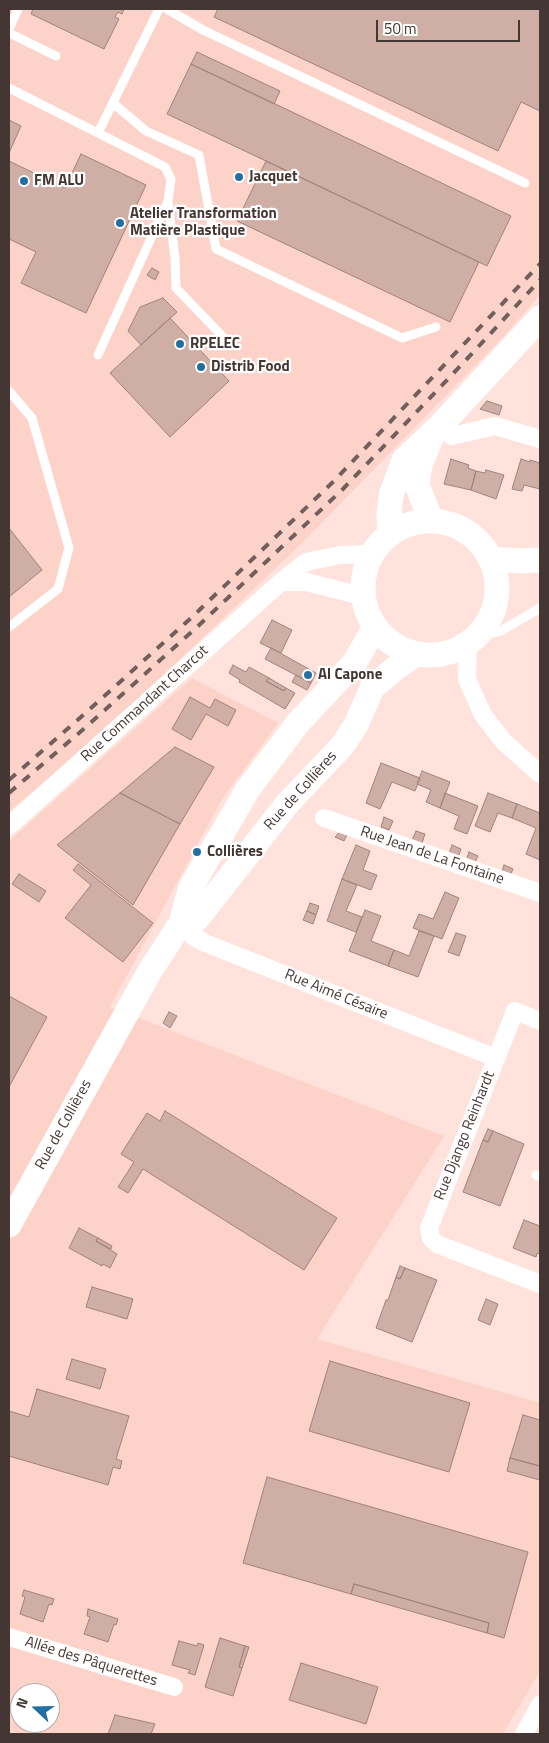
<!DOCTYPE html>
<html>
<head>
<meta charset="utf-8">
<style>
  body { margin:0 }
  #map { position:relative; width:549px; height:1743px; overflow:hidden; background:#fee2db; font-family:"Titillium Web",sans-serif }
  canvas { display:block }
  .frame { position:absolute; inset:0; border:10px solid #443633; pointer-events:none }
  .north { position:absolute; left:10px; top:1683px; width:50px; height:50px; box-sizing:border-box; background:#fff; border:1px solid #b4afad; border-radius:50%; rotate:291deg; font-size:14px; font-weight:700; line-height:20px; text-align:center; color:#443633 }
  .north::after { content:''; display:block; margin:auto; width:18px; height:22px; background:#246fa2; clip-path:polygon(50% 0,100% 100%,50% 72%,0 100%) }
  .scale { position:absolute; left:376px; top:20px; width:144px; height:22px; box-sizing:border-box; border:2px solid #443633; border-top:0; padding-left:6px; font-size:15px; line-height:18px; white-space:nowrap; color:#443633; -webkit-text-stroke:4px #fff; paint-order:stroke }
</style>
</head>
<body>
<div id="map">
<canvas width="549" height="1743"></canvas>
<div class="frame"></div>
<div class="north">N</div>
<div class="scale">50 m</div>
</div>
<script>
const g = document.querySelector('canvas').getContext('2d');
g.lineJoin = 'round';
function fill(path, color) {
  g.fillStyle = color;
  g.fill(path, 'evenodd');
}
function toPath(rows) {
  const path = new Path2D();
  for (const r of rows) {
    if (r.length === 3) {
      path.moveTo(r[0] + r[2], r[1]);
      path.arc(r[0], r[1], r[2], 0, 2 * Math.PI);
      continue;
    }
    path.moveTo(r[0], r[1]);
    for (let i = 2; i < r.length; i += 2) path.lineTo(r[i], r[i + 1]);
  }
  return path;
}
function stroke(path, color, width, dash) {
  g.strokeStyle = color;
  g.lineWidth = width;
  g.lineCap = dash ? 'butt' : 'round';
  g.setLineDash(dash || []);
  g.stroke(path);
}
function write(font, color, halo, rows, align = 'center') {
  g.font = font + ' "Titillium Web",sans-serif';
  g.lineWidth = 4.5;
  g.setLineDash([]);
  g.textBaseline = 'middle';
  g.strokeStyle = halo;
  g.fillStyle = color;
  for (const [text, x, y, turn = 0] of rows) {
    g.save();
    g.translate(x, y);
    g.rotate((+turn || 0) * Math.PI / 180);
    g.textAlign = isNaN(turn) ? turn : align;
    if (halo) g.strokeText(text, 0, 0);
    g.fillText(text, 0, 0);
    g.restore();
  }
}
const built = toPath([
  [9,9,540,9,540,295,504,336,302,543,106,730,9,811],
  [192,678,278,723,222,799,110,1007,444,1136,317,1339,540,1403,540,1671,503,1734,9,1734,9,841],
  [20,1693,50,1693,50,1723,20,1723]
]);
const building = toPath([
  [33,9,124,9,122,14,118,12,115,17,119,19,104,49,31,14,33,9],
  [218,9,540,9,540,111,521,102,498,151,214,17,218,9],
  [197,52,280,91,274,104,191,64,197,52],
  [191,64,511,216,487,266,167,114,191,64],
  [9,120,21,126,9,153,9,120],
  [81,154,146,185,86,313,21,283,36,252,9,239,9,161,65,188,81,154],
  [266,161,479,262,450,322,237,221,266,161],
  [152,268,159,272,155,280,147,275,152,268],
  [163,298,177,312,141,345,128,331,140,307,163,298],
  [170,318,229,381,170,437,110,373,170,318],
  [487,401,502,406,499,415,480,409,487,401],
  [451,459,469,465,468,468,476,471,471,490,444,484,451,459],
  [521,459,530,462,530,460,540,463,540,489,524,485,522,491,512,489,521,459],
  [486,470,504,475,496,499,471,490,476,471,485,473,486,470],
  [9,528,42,570,9,597,9,528],
  [272,620,292,630,281,653,260,643,272,620],
  [271,648,316,673,311,683,265,659,271,648],
  [233,665,246,672,249,667,269,678,266,681,284,691,286,688,295,693,285,709,239,682,240,680,229,673,233,665],
  [296,675,311,683,307,690,292,682,296,675],
  [269,678,286,688,284,691,266,681,269,678],
  [190,697,210,708,215,699,236,710,228,726,206,714,191,740,172,729,190,697],
  [175,747,214,767,180,824,120,793,175,747],
  [381,763,420,778,415,791,392,782,380,809,366,803,381,763],
  [422,771,450,782,440,808,426,802,431,790,417,784,422,771],
  [120,793,180,824,133,905,57,845,120,793],
  [445,793,478,806,467,834,454,829,459,816,440,808,445,793],
  [488,793,517,804,512,818,498,813,490,832,475,826,488,793],
  [517,804,540,813,540,860,526,854,536,828,512,818,517,804],
  [384,817,393,821,389,830,381,827,384,817],
  [349,830,344,841,335,837,340,832,349,830],
  [416,831,425,834,422,843,412,840,416,831],
  [356,845,370,851,363,870,377,875,371,890,342,879,356,845],
  [452,845,461,849,458,857,449,854,452,845],
  [469,852,478,856,474,864,466,861,469,852],
  [78,864,153,923,123,962,65,918,91,885,73,870,78,864],
  [504,865,513,869,509,878,501,875,504,865],
  [19,874,46,891,39,902,12,884,19,874],
  [342,879,357,885,346,911,362,917,356,932,327,921,342,879],
  [445,892,459,898,442,939,413,928,419,914,433,919,445,892],
  [310,903,319,906,316,915,307,911,310,903],
  [365,910,381,916,371,941,394,950,388,966,349,951,365,910],
  [307,911,316,915,313,924,303,920,307,911],
  [419,931,434,936,418,977,388,966,394,950,409,956,419,931],
  [456,933,466,936,459,956,448,952,456,933],
  [9,996,47,1017,9,1087,9,996],
  [169,1012,177,1016,170,1028,163,1023,169,1012],
  [165,1111,337,1218,304,1270,143,1169,128,1193,118,1187,134,1162,121,1154,147,1113,160,1121,165,1111],
  [488,1129,493,1131,488,1142,483,1140,488,1129],
  [493,1131,524,1144,500,1206,463,1192,483,1140,488,1142,493,1131],
  [524,1220,540,1226,540,1254,537,1253,536,1257,513,1248,524,1220],
  [79,1228,98,1238,96,1241,117,1254,110,1268,103,1264,102,1266,69,1248,79,1228],
  [98,1238,112,1246,111,1249,96,1241,98,1238],
  [400,1266,405,1268,400,1279,396,1277,400,1266],
  [405,1268,437,1280,412,1342,376,1328,386,1300,388,1300,396,1277,400,1279,405,1268],
  [92,1287,133,1299,127,1319,86,1307,92,1287],
  [486,1299,498,1304,490,1325,478,1320,486,1299],
  [72,1359,106,1369,100,1389,66,1379,72,1359],
  [330,1361,470,1403,449,1472,309,1431,330,1361],
  [37,1389,129,1416,116,1459,122,1461,120,1469,113,1467,108,1485,9,1456,9,1411,29,1417,37,1389],
  [523,1415,540,1420,540,1466,510,1458,523,1415],
  [510,1458,540,1466,540,1480,507,1471,510,1458],
  [267,1477,528,1552,504,1638,487,1633,489,1623,354,1584,351,1594,243,1563,267,1477],
  [354,1584,489,1623,487,1633,351,1594,354,1584],
  [24,1590,54,1599,52,1605,49,1604,43,1622,20,1614,25,1597,22,1596,24,1590],
  [88,1609,118,1619,116,1625,114,1624,108,1642,84,1634,90,1617,87,1616,88,1609],
  [220,1638,245,1646,239,1667,242,1668,233,1696,205,1687,220,1638],
  [179,1641,197,1646,198,1643,204,1645,195,1675,188,1673,190,1670,172,1665,179,1641],
  [245,1646,249,1647,242,1668,239,1667,245,1646],
  [301,1663,378,1687,366,1724,289,1700,301,1663],
  [115,1715,155,1724,151,1734,108,1734,115,1715]
]);
const lane = toPath([
  [167,9,203,30,525,183],
  [9,29,18,9],
  [9,33,56,56],
  [9,88,98,133,159,9],
  [113,103,146,131,199,155,216,249,402,338,436,327],
  [168,201,175,258,176,288,229,343],
  [98,355,168,201,171,179,165,167,98,133],
  [9,391,32,418,69,548,58,589,9,627],
  [478,636,501,631,540,608],
  [536,1175,540,1177]
]);
const street = toPath([
  [440,426,452,436,495,426,540,439],
  [281,582,306,582,362,596],
  [468,644,467,679,483,715,504,742,540,774],
  [324,818,540,893],
  [9,826,281,582,306,562,340,555,372,554],
  [181,923,194,937,205,943,496,1058],
  [540,1021,515,1011,429,1228,431,1238,437,1244,540,1284],
  [9,1637,174,1687],
  [524,1734,540,1705]
]);
const secondary = toPath([
  [431,520,417,485,420,465,431,438],
  [430,588,67],
  [390,534,389,515,391,495,404,460,440,426,540,318],
  [491,559,522,561,540,560],
  [181,923,196,920,288,803,342,746,356,725,372,688,398,666,416,654],
  [9,1225,150,971,181,923,191,887,248,789,298,723,355,662,375,627]
]);
const rail = toPath([
  [9,780,81,717,191,618,334,481,540,264],
  [9,793,86,727,197,627,343,489,466,360,540,280]
]);
const markers = [
  [239,177,5,"#246fa2"],
  [24,181,5,"#246fa2"],
  [120,223,5,"#246fa2"],
  [180,344,5,"#246fa2"],
  [201,367,5,"#246fa2"],
  [308,675,5,"#246fa2"],
  [197,852,5,"#246fa2"]
];
const poiNames = [
  ["Jacquet",249,177],
  ["FM ALU",34,181],
  ["Atelier Transformation",130,214],
  ["Matière Plastique",130,231],
  ["RPELEC",190,344],
  ["Distrib Food",211,367],
  ["Al Capone",318,675],
  ["Collières",207,852]
];
const streetNames = [
  ["Rue Commandant Charcot",145,704,-42],
  ["Rue de Collières",301,791,-48],
  ["Rue Jean de La Fontaine",432,856,19],
  ["Rue Aimé Césaire",336,995,22],
  ["Rue de Collières",64,1125,-61],
  ["Rue Django Reinhardt",465,1136,-68],
  ["Allée des Pâquerettes",91,1662,17]
];
fill(built, '#fdd2c8');
fill(building, '#cfaea6');
stroke(building, '#a2827b', 1);
stroke(lane, '#fff', 9);
stroke(street, '#fff', 18);
stroke(secondary, '#fff', 25);
stroke(rail, '#705f5b', 4, [9, 9]);
for (const [x, y, r, color] of markers) {
  const dot = new Path2D();
  dot.arc(x, y, r, 0, 2 * Math.PI);
  g.fillStyle = color;
  g.fill(dot);
  stroke(dot, '#fff', 2);
}
write('bold 15px', '#443633', '#fff', poiNames, 'left');
write('15px', '#443633', '#fff', streetNames);
</script>
</body>
</html>
